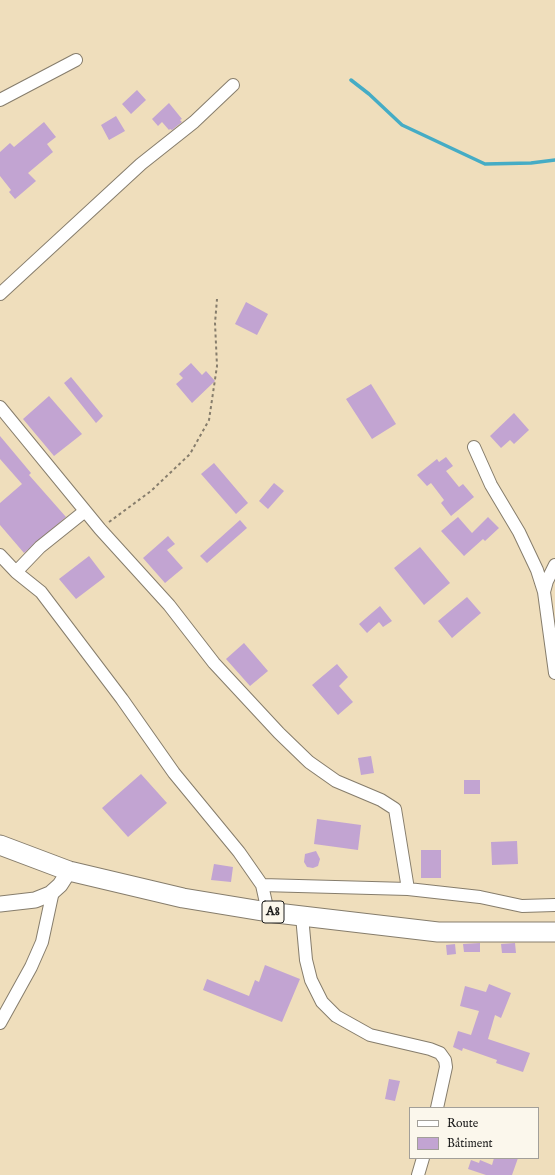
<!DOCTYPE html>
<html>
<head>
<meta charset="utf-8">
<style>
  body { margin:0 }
  #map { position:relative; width:555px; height:1175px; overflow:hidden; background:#efdebc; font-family:"IM FELL English",serif }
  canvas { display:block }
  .legend { position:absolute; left:409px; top:1107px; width:130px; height:52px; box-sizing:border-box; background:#fbf7ec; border:1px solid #a29f99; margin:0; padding:5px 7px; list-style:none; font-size:12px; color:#1c1c1c }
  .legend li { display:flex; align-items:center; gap:8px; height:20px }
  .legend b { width:20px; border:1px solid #a29f99 }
</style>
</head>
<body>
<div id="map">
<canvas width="555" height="1175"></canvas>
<ul class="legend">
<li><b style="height:5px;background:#fff"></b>Route</li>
<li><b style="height:11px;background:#c2a4d2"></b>Bâtiment</li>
</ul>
</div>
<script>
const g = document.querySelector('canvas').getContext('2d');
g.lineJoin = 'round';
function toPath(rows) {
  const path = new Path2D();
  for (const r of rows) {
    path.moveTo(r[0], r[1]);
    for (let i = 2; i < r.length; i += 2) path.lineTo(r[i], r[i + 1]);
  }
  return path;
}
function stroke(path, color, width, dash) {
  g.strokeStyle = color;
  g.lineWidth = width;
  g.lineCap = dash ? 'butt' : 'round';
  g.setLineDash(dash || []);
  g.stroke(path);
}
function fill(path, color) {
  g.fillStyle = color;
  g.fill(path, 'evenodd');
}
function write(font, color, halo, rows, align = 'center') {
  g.font = font + ' "IM FELL English",serif';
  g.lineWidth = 3.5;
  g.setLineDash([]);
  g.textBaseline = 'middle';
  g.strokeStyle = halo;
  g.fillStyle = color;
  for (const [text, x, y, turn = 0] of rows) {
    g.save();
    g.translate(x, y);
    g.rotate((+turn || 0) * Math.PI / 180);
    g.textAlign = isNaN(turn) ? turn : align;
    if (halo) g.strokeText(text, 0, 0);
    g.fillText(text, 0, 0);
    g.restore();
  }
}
const stream = toPath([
  [351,80,369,94,402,125,485,164,531,163,555,160]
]);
const building = toPath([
  [137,90,146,100,131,114,122,104],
  [169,103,182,119,180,120,182,122,172,130,170,129,169,130,162,122,158,126,152,119],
  [116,116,125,131,109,140,101,125],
  [44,122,56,137,47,144,53,152,28,173,36,181,15,199,9,192,11,190,0,176,0,152,10,143,14,147],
  [246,302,268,314,257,335,235,324],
  [191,363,202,375,206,371,215,381,192,403,176,384,183,378,179,374],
  [71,377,103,416,96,423,64,383],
  [371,384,396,424,372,439,346,399],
  [49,396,82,434,54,456,23,419],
  [514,413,529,430,514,444,510,440,501,448,490,436],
  [0,436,31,473,29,475,66,517,24,553,0,525,0,503,22,484,0,459],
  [446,457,453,466,446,471,459,487,463,484,474,497,451,516,441,503,444,500,431,483,427,486,417,475,437,459,439,462],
  [214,463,248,503,236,514,201,474],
  [274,483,284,491,268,509,259,501],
  [458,517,472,533,488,517,499,528,485,541,483,539,464,556,441,531],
  [240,520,247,528,207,563,200,556],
  [168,536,175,544,167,550,183,568,165,583,143,558],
  [420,547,450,583,424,605,394,568],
  [89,556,105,577,76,599,59,579],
  [467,597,481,613,452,638,438,621],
  [380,606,392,621,383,627,379,622,367,633,359,624],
  [244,643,268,671,250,686,226,659],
  [337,664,348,677,339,686,353,702,338,715,312,685],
  [371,756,374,773,361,775,358,758],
  [141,774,167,803,128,837,102,808],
  [464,780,480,780,480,794,464,794],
  [317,819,361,825,358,850,314,844],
  [517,841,518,864,492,865,491,842],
  [421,850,441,850,441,878,421,878],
  [316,851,320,859,318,866,313,868,307,867,304,862,305,854],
  [214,864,233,867,231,882,211,880],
  [480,943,480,952,464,952,463,944],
  [515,943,516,953,502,953,501,944],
  [455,944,456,954,447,955,446,945],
  [265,965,300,979,282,1022,203,990,207,979,249,996,255,980,259,982],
  [489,984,511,993,501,1018,495,1015,488,1039,530,1053,523,1072,496,1063,497,1060,463,1048,462,1051,453,1047,458,1031,471,1035,479,1011,460,1006,465,986,486,992],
  [389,1079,400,1081,395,1101,385,1099],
  [494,1158,518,1158,512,1175,486,1175,468,1169,471,1160,479,1163,480,1160,492,1165]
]);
const path = toPath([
  [109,522,151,491,190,454,209,420,217,366,215,323,217,299]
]);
const minor = toPath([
  [0,100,76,60],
  [0,294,141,164,194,122,233,85],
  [0,407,100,529,169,605,214,663,279,733,309,762,336,781,381,800,395,809,408,889],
  [474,447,491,485,519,532,537,570,544,592,555,673],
  [0,555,16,572,41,592,122,699,174,773,239,852,262,885,268,912],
  [16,572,40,547,85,511],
  [544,592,547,581,555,565],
  [262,885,408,889,480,897,522,906,555,905],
  [302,916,306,960,311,980,322,1002,336,1016,370,1035,430,1049,440,1053,445,1060,446,1067,437,1108],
  [0,1023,31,967,42,942,53,891],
  [418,1175,423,1158]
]);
const tertiary = toPath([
  [0,904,35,900,50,894,60,885,69,871]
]);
const primary = toPath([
  [0,845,69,871,183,898,268,912,438,932,555,932]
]);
const shields = [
  [273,912,22]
];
const shieldNames = [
  ["A8",273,912]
];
stroke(stream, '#45acc5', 3.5);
fill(building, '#c2a4d2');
stroke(minor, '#867d6c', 14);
stroke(tertiary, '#867d6c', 17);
stroke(primary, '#867d6c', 21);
stroke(path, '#867d6c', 2, [3, 3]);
stroke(minor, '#fff', 12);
stroke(tertiary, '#fff', 15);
stroke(primary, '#fff', 19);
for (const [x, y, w] of shields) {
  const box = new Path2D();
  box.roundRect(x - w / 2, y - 11, w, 22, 3);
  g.fillStyle = '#fbf7ec';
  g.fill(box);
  stroke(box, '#1c1c1c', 1);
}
write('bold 13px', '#1c1c1c', null, shieldNames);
</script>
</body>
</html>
